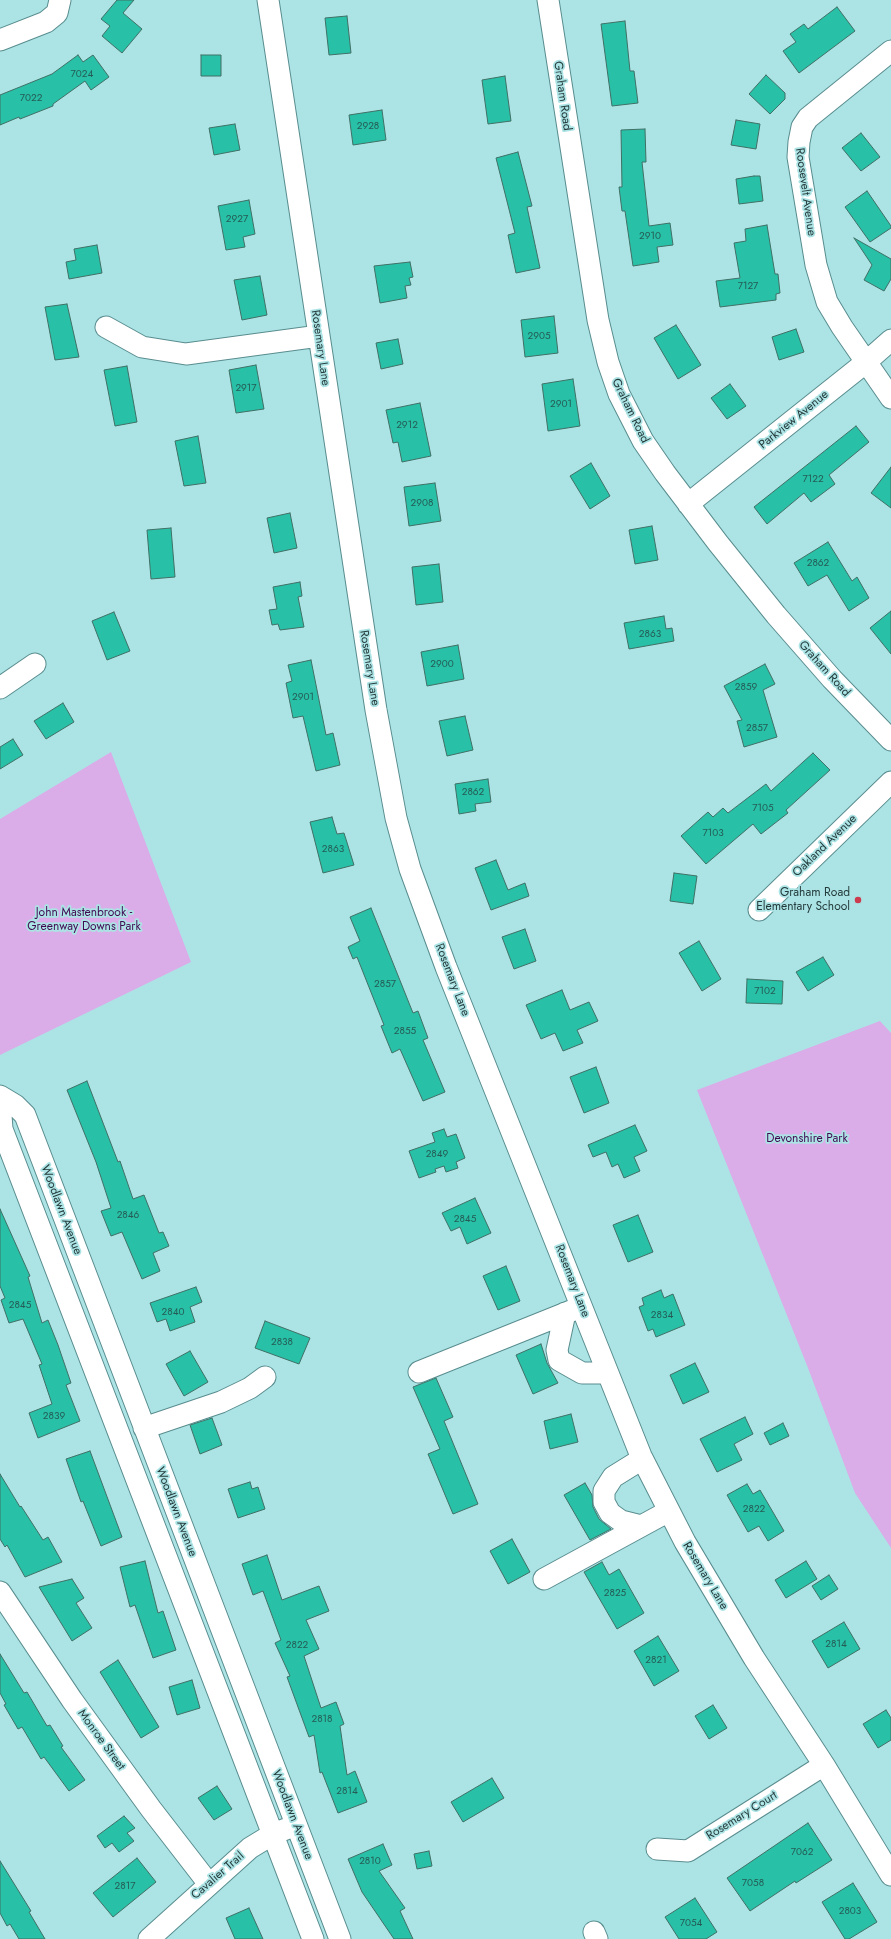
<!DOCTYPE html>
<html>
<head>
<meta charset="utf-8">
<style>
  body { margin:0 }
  canvas { display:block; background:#ace3e5 }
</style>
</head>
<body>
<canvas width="891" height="1939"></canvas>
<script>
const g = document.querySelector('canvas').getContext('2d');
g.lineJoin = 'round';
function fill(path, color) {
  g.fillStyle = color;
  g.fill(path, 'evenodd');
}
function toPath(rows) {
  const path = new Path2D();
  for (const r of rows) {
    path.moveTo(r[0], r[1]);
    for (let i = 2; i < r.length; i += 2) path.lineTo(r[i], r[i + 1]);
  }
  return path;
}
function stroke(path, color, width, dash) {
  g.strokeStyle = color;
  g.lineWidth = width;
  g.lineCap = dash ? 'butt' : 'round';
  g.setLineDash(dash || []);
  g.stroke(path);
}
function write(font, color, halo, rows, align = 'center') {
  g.font = font + ' Jost,sans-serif';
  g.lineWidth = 3.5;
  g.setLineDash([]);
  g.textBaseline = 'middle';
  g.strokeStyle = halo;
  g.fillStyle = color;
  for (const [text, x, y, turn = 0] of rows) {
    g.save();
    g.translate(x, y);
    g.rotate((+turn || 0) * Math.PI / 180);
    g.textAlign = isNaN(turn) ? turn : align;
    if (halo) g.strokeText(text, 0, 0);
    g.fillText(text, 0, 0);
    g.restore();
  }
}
const green = toPath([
  [111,752,191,962,0,1055,0,819],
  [880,1021,891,1033,891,1548,855,1493,808,1368,697,1090]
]);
const building = toPath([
  [117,0,134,0,123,13,142,29,122,53,102,36,110,26,101,19,117,0],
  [837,7,855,31,799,73,783,51,796,42,790,34,804,24,808,29,837,7],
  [347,16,351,53,329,55,325,18,347,16],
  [625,21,630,71,634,71,638,103,612,106,601,24,625,21],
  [78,55,83,62,93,55,109,77,91,90,85,81,53,104,53,106,20,119,19,117,0,125,0,95,52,74,78,55],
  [201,55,221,55,221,76,201,76,201,55],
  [766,75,785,93,785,99,770,114,749,94,766,75],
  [505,76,511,121,488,124,482,80,505,76],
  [382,110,386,140,353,145,349,115,382,110],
  [736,120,760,124,756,149,731,145,736,120],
  [235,124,240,150,214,155,209,128,235,124],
  [645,129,646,162,642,162,649,226,670,223,673,245,657,247,659,262,633,266,625,211,622,211,619,187,622,187,621,130,645,129],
  [861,133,880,157,861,171,842,148,861,133],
  [518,152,532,206,527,207,540,268,516,273,508,235,515,233,496,158,518,152],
  [754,176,760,176,763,201,739,204,736,179,754,176],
  [867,191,891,226,891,228,870,242,845,207,867,191],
  [249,200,255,234,243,237,245,247,226,250,218,206,249,200],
  [767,225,775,274,778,274,780,293,776,294,776,300,720,307,716,281,740,278,734,243,746,241,745,229,767,225],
  [854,238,891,259,891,279,884,291,864,280,872,265,854,238],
  [97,245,102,273,69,279,66,262,76,260,74,249,97,245],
  [410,262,413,277,409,278,411,285,405,286,407,298,380,303,374,266,410,262],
  [260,276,267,315,242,320,234,280,260,276],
  [67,304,79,357,55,360,45,307,67,304],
  [554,316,558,353,525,357,521,320,554,316],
  [676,325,701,365,678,379,654,338,676,325],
  [796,329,804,352,779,360,772,337,796,329],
  [398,339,403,364,381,369,376,343,398,339],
  [256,365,264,409,236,413,229,370,256,365],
  [127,366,137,422,115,426,104,370,127,366],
  [573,379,580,426,548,431,542,384,573,379],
  [730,384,746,406,727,419,711,398,730,384],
  [420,403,431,456,402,462,398,442,393,443,386,410,420,403],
  [856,426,869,442,829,475,835,484,811,502,804,493,767,524,754,507,856,426],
  [198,436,206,483,184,486,175,441,198,436],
  [591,463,610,496,590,509,570,476,591,463],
  [891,467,891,508,871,493,891,467],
  [435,483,441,521,409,526,404,487,435,483],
  [290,513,297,548,274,553,267,518,290,513],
  [652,526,658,560,635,564,629,530,652,526],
  [171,528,175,577,151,579,147,530,171,528],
  [828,542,852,581,857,577,869,598,849,611,827,575,808,586,794,563,828,542],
  [439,564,443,602,416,605,412,567,439,564],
  [300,582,302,596,298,597,304,627,280,630,278,624,272,625,269,610,277,609,273,587,300,582],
  [891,611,891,654,870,628,891,611],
  [114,612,130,651,107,660,92,621,114,612],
  [664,616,666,629,672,628,674,641,629,649,624,623,664,616],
  [458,645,464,679,427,686,421,652,458,645],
  [311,660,326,735,333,733,340,765,316,771,303,716,293,718,286,683,292,681,288,665,311,660],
  [765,664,775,684,763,690,777,737,744,747,737,721,742,720,724,686,765,664],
  [63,703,74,722,46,739,34,721,63,703],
  [465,716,473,750,447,756,439,721,465,716],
  [13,739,23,755,0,769,0,747,13,739],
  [813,753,830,770,786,810,788,813,761,834,753,824,706,864,681,836,708,812,713,817,723,808,728,813,766,784,771,791,813,753],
  [488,779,491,802,475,804,476,811,459,814,455,784,488,779],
  [332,817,337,834,344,833,354,865,323,873,310,822,332,817],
  [496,860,508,890,525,883,529,896,491,910,475,868,496,860],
  [674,873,697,876,693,904,670,901,674,873],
  [371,908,413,1013,418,1011,428,1038,423,1040,445,1092,423,1101,400,1049,392,1053,381,1026,384,1025,357,957,353,959,348,947,360,941,350,917,371,908],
  [525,929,536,961,514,969,502,937,525,929],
  [699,941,721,979,702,991,679,953,699,941],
  [823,957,834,975,808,991,796,972,823,957],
  [747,979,783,981,782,1004,746,1003,747,979],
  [562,990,570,1010,589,1002,598,1021,577,1030,583,1043,563,1051,555,1033,541,1039,526,1005,562,990],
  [596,1067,609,1103,584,1113,570,1077,596,1067],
  [87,1081,118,1162,120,1161,133,1199,144,1195,159,1233,163,1232,169,1246,153,1253,160,1271,142,1279,122,1232,111,1236,101,1211,111,1208,96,1162,67,1090,87,1081],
  [635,1125,647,1151,634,1157,640,1171,624,1178,618,1164,612,1167,606,1152,593,1157,588,1145,635,1125],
  [444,1129,447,1137,456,1134,465,1158,456,1162,458,1168,446,1172,444,1166,435,1169,436,1172,419,1178,409,1151,435,1142,432,1133,444,1129],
  [475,1198,491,1233,467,1244,460,1227,451,1231,442,1213,475,1198],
  [0,1209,30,1276,28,1277,42,1323,48,1320,58,1345,71,1383,66,1385,80,1421,38,1438,29,1413,52,1404,39,1365,42,1364,23,1319,9,1323,1,1300,5,1298,0,1286,0,1209],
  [638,1215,653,1252,628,1262,613,1225,638,1215],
  [506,1266,520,1301,498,1310,483,1276,506,1266],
  [196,1287,202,1302,190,1307,195,1322,170,1331,166,1319,157,1322,150,1303,196,1287],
  [661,1290,664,1298,673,1294,685,1325,656,1337,653,1329,648,1331,639,1307,644,1305,642,1298,661,1290],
  [265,1321,310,1338,299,1364,255,1348,265,1321],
  [541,1344,547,1363,558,1383,533,1394,516,1355,541,1344],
  [190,1351,208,1382,184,1396,166,1364,190,1351],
  [695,1363,709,1392,683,1404,670,1375,695,1363],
  [436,1378,453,1417,444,1421,478,1504,453,1514,428,1454,440,1449,413,1387,436,1378],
  [571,1414,578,1442,550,1449,544,1421,571,1414],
  [745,1417,753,1434,734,1444,742,1460,717,1472,700,1439,745,1417],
  [212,1418,222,1445,200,1454,190,1425,212,1418],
  [783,1423,789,1436,770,1445,764,1433,783,1423],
  [90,1451,122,1537,101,1546,83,1501,81,1502,66,1459,90,1451],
  [0,1474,20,1507,21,1506,43,1540,48,1537,62,1562,25,1577,7,1545,5,1547,0,1539,0,1474],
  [250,1482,252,1489,258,1487,265,1509,238,1518,228,1489,250,1482],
  [585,1483,592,1495,593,1507,599,1519,611,1529,590,1540,564,1495,585,1483],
  [747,1484,753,1494,760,1490,784,1531,768,1541,759,1526,748,1532,727,1495,747,1484],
  [512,1539,530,1572,508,1584,490,1551,512,1539],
  [267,1555,282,1600,319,1586,329,1611,306,1620,319,1649,304,1656,321,1708,336,1702,344,1724,340,1726,347,1775,355,1771,367,1802,338,1813,322,1772,320,1773,314,1735,309,1737,287,1677,290,1676,275,1643,281,1640,263,1591,253,1595,242,1564,267,1555],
  [145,1561,158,1613,163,1611,176,1650,153,1658,135,1605,130,1607,120,1567,145,1561],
  [806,1561,817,1579,786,1598,775,1580,806,1561],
  [602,1562,609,1575,619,1569,644,1613,617,1629,584,1572,602,1562],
  [829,1575,838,1589,821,1600,812,1586,829,1575],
  [72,1579,84,1598,76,1603,92,1628,72,1641,39,1587,72,1579],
  [844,1622,860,1649,828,1668,812,1641,844,1622],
  [658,1636,679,1671,654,1686,634,1651,658,1636],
  [0,1654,24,1693,27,1692,47,1726,50,1725,63,1746,61,1747,85,1780,69,1791,44,1757,41,1759,22,1727,18,1729,4,1705,6,1704,0,1693,0,1654],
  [118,1660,159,1727,141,1738,100,1672,118,1660],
  [192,1680,200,1708,177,1715,169,1687,192,1680],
  [713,1705,727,1728,709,1739,695,1716,713,1705],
  [886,1710,891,1718,891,1740,878,1748,863,1724,886,1710],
  [492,1778,504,1798,463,1822,451,1802,492,1778],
  [217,1786,232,1809,214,1820,198,1798,217,1786],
  [124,1816,135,1828,127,1833,134,1841,119,1852,112,1843,105,1848,97,1836,124,1816],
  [808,1823,832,1860,796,1883,795,1881,750,1911,727,1878,808,1823],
  [383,1844,392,1865,379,1871,405,1908,400,1911,413,1939,394,1939,362,1892,348,1859,383,1844],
  [429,1851,432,1866,417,1869,414,1854,429,1851],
  [137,1858,156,1882,113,1917,93,1893,137,1858],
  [0,1861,31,1911,29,1912,45,1939,19,1939,10,1924,7,1926,0,1913,0,1861],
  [853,1883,877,1922,849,1939,845,1939,822,1902,853,1883],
  [695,1898,717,1932,706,1939,679,1939,665,1917,695,1898],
  [249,1908,263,1939,235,1939,226,1918,249,1908]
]);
const minor = toPath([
  [268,0,376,710,396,818,410,869,446,967,641,1456,685,1542,754,1658,824,1765,891,1875],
  [548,0,598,320,608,362,619,394,643,441,665,473,718,543,776,615,832,679,891,740],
  [0,40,46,22,57,13,60,0],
  [891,51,808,118,802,127,799,142,798,157,816,265,827,302,842,327,891,398],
  [106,327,142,347,186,354,319,336],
  [688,504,865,363,891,340],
  [0,688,35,664],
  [759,910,891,782],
  [0,1096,15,1105,25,1115,340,1939],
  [0,1101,2,1129,313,1939],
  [565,1313,557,1350,559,1360,582,1373,607,1373],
  [419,1372,581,1307],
  [144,1428,221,1402,250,1388,265,1377],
  [641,1526,621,1521,610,1513,604,1502,604,1491,613,1477,642,1459],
  [544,1579,669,1511],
  [0,1592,72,1700,151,1809,209,1884],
  [657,1849,688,1851,824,1765],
  [594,1932,597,1939],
  [149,1939,250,1848,273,1834,286,1829]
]);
const markers = [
  [858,900,4,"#cc3b4e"]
];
const numberNames = [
  ["7024",82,75],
  ["7022",31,99],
  ["2928",368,127],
  ["2927",237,220],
  ["2910",650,237],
  ["7127",748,287],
  ["2905",539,337],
  ["2917",246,389],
  ["2901",561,405],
  ["2912",407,426],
  ["7122",813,480],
  ["2908",422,504],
  ["2862",818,564],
  ["2863",650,635],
  ["2900",442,665],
  ["2859",746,688],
  ["2901",303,698],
  ["2857",757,729],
  ["2862",473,793],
  ["7105",763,809],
  ["7103",713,834],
  ["2863",333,850],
  ["2857",385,985],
  ["7102",765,992],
  ["2855",405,1032],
  ["2849",437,1155],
  ["2846",128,1216],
  ["2845",465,1220],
  ["2845",20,1306],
  ["2840",173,1313],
  ["2834",662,1316],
  ["2838",282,1343],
  ["2839",54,1417],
  ["2822",754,1510],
  ["2825",615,1594],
  ["2814",836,1645],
  ["2822",297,1646],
  ["2821",656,1661],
  ["2818",322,1720],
  ["2814",347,1792],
  ["7062",802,1853],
  ["2810",370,1862],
  ["7058",753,1884],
  ["2817",125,1887],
  ["2803",850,1912],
  ["7054",691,1924]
];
const streetNames = [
  ["Graham Road",562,96,82],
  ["Roosevelt Avenue",805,192,82],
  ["Rosemary Lane",320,348,82],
  ["Graham Road",630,411,64],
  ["Parkview Avenue",794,420,-39],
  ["Rosemary Lane",369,668,81],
  ["Graham Road",824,669,48],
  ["Oakland Avenue",825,846,-44],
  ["Rosemary Lane",452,980,69],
  ["Woodlawn Avenue",61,1210,69],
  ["Rosemary Lane",572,1281,69],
  ["Woodlawn Avenue",176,1512,69],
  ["Rosemary Lane",705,1576,59],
  ["Monroe Street",101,1740,54],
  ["Woodlawn Avenue",292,1815,69],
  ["Rosemary Court",742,1816,-32],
  ["Cavalier Trail",218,1876,-41]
];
const poiNames = [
  ["Graham Road",850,893],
  ["Elementary School",850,907]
];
const parkNames = [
  ["John Mastenbrook -",84,913],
  ["Greenway Downs Park",84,927],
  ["Devonshire Park",807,1139]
];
fill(green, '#daade8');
fill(building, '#28c0a6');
stroke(building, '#407066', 1);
stroke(minor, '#598d8f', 23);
stroke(minor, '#fff', 21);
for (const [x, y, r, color] of markers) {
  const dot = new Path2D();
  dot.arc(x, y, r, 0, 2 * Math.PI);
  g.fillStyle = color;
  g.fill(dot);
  stroke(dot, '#ace3e5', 1.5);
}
write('10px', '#255c56', null, numberNames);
write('12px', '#243b3b', '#ace3e5', streetNames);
write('12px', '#243b3b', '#ace3e5', poiNames, 'right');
write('12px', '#420951', '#ace3e5', parkNames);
</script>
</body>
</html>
